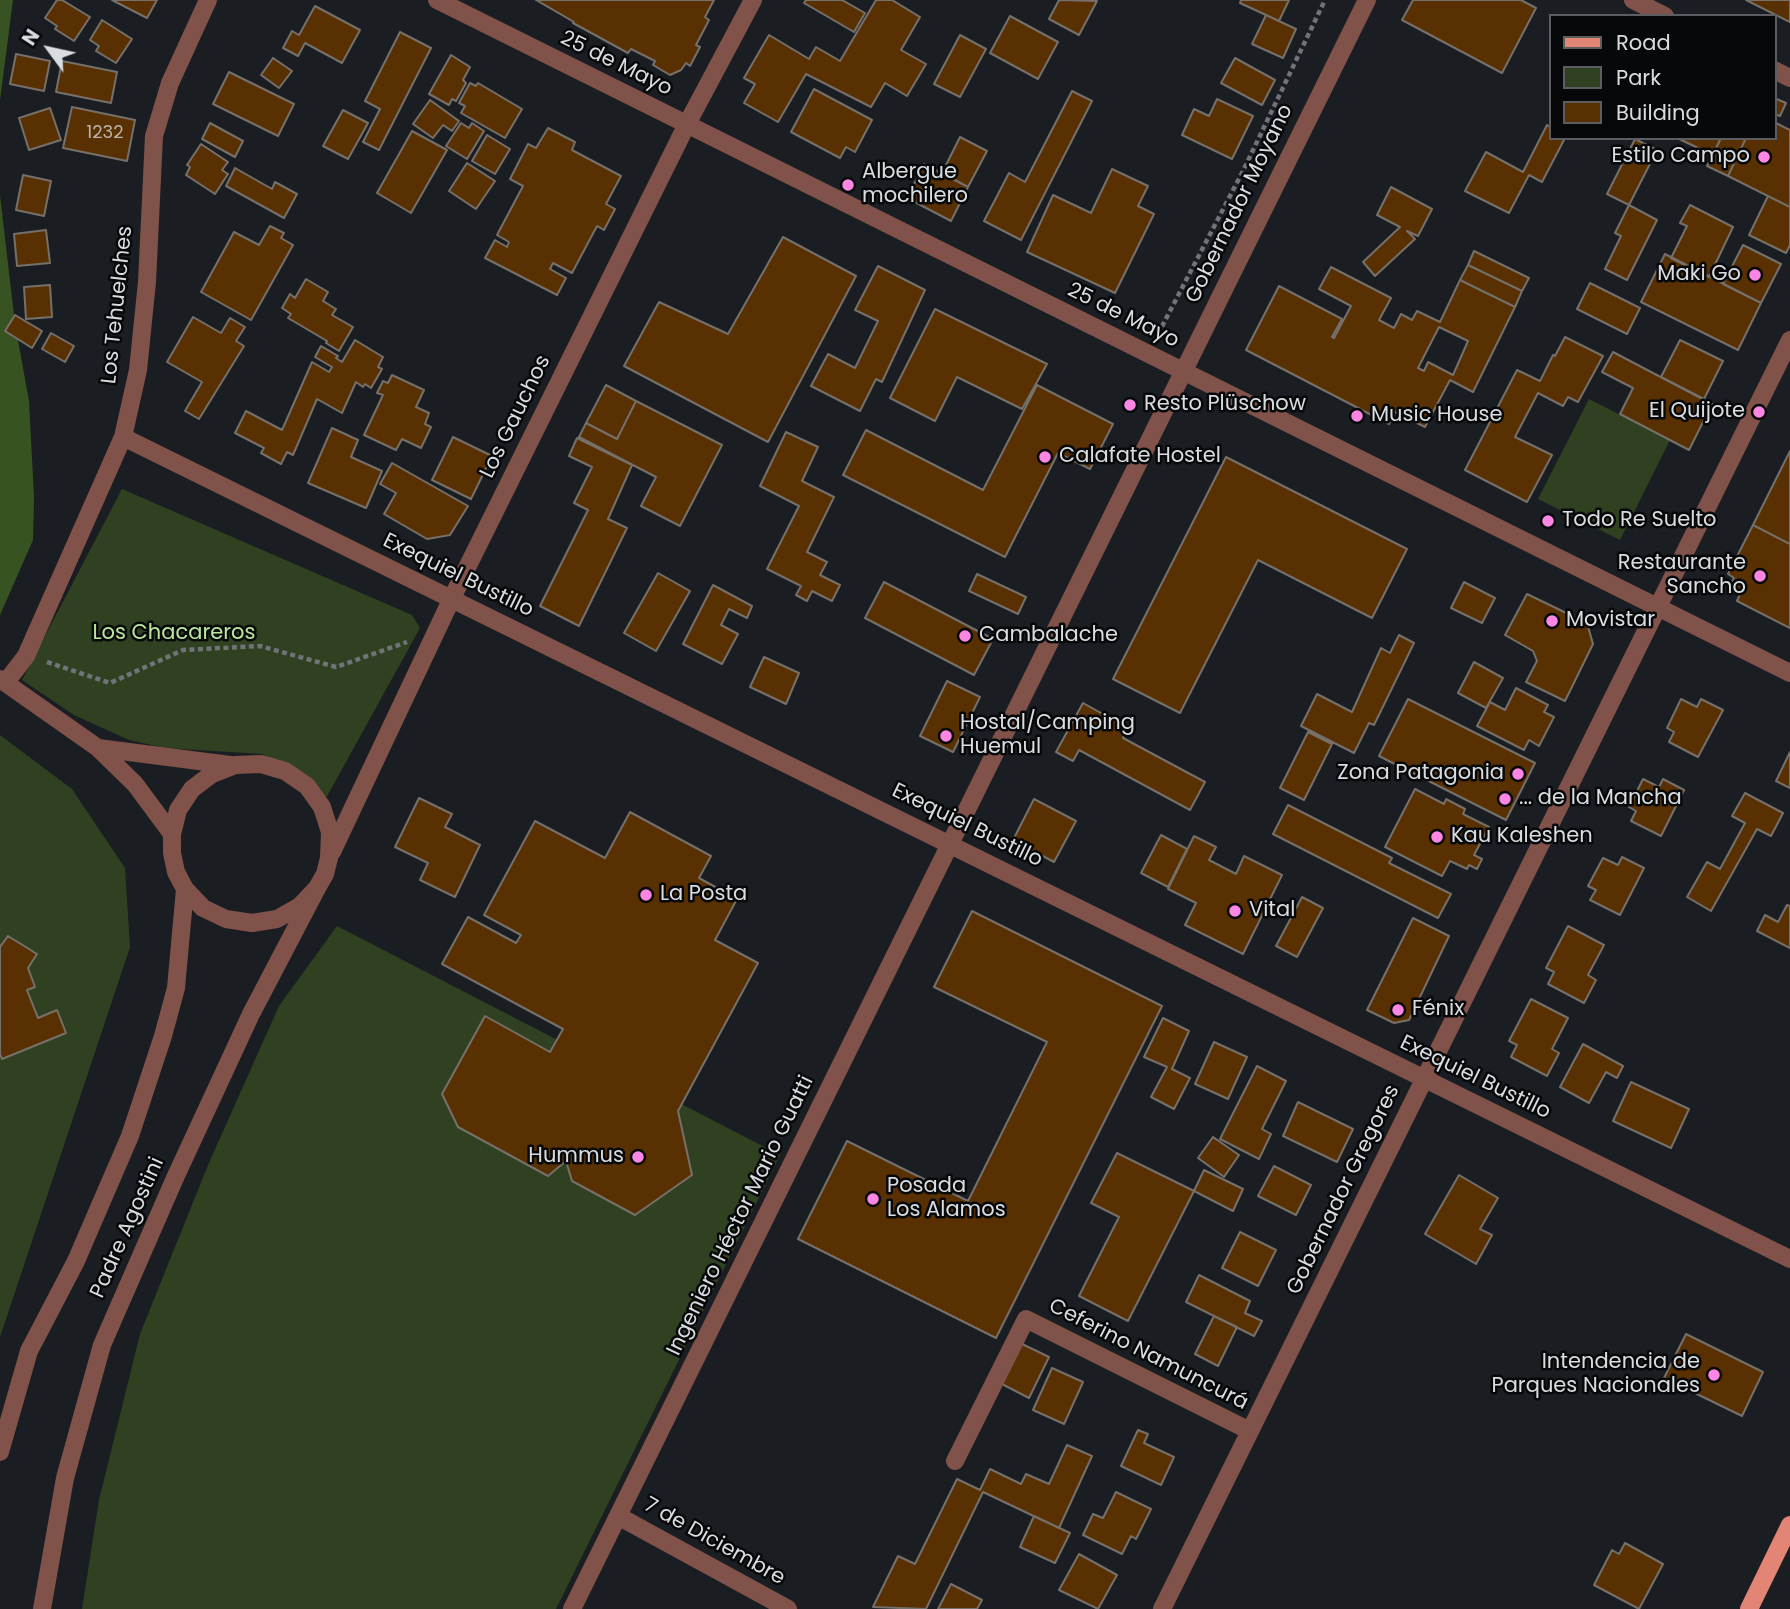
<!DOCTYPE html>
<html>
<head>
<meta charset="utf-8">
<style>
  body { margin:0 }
  #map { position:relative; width:1790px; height:1609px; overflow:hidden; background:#1a1e23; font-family:Poppins,sans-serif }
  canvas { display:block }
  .legend { position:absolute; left:1549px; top:14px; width:228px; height:126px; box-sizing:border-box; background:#07080a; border:2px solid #5b5d60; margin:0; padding:9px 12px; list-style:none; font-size:21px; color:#dadde0 }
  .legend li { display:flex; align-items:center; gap:14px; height:35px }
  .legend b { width:35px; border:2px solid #5b5d60 }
  .north { position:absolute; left:14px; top:14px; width:70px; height:70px; -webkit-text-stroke:5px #07080a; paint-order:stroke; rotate:303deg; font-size:19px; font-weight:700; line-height:28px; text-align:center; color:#dadde0 }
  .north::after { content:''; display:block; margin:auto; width:24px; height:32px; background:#dadde0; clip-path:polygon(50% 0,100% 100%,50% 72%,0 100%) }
</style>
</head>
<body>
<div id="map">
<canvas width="1790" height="1609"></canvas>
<ul class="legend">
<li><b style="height:9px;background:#e38574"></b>Road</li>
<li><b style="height:19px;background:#2f4120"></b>Park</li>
<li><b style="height:19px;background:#593002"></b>Building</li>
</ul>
<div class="north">N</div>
</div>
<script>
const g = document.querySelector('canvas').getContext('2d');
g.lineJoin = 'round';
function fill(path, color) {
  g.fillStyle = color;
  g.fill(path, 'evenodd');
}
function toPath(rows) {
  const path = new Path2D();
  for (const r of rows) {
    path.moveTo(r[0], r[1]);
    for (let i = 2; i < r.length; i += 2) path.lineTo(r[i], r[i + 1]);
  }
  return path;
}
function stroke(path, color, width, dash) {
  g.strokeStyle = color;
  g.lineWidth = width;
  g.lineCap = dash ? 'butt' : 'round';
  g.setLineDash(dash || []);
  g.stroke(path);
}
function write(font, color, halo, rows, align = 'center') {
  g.font = font + ' Poppins,sans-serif';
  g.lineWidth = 5;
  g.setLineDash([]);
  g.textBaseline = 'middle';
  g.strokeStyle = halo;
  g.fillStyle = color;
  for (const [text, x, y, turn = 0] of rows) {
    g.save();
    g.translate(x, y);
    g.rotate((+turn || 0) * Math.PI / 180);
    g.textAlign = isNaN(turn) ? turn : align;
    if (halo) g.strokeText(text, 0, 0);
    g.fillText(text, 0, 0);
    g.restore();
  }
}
const green = toPath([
  [1589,399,1670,440,1620,540,1538,499],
  [122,489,412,615,420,628,325,800,295,768,262,754,165,748,129,740,74,715,22,680],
  [0,735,72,789,125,868,130,947,0,1337],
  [337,926,780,1155,556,1609,82,1609,99,1500,140,1334,208,1165,279,1006]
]);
const forest = toPath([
  [0,0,13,0,0,100],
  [0,195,15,324,29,401,34,497,33,540,0,615]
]);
const building = toPath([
  [57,0,62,0,90,17,74,41,55,29,57,26,45,18,57,0],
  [112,0,157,0,147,18,112,0],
  [536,0,714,0,705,17,709,20,696,45,700,47,690,66,686,63,681,70,670,75,653,65,655,61,631,49,628,53,573,23,574,22,536,0],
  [806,0,842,0,865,13,854,32,804,3,806,0],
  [876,0,892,0,920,17,901,50,926,64,907,96,885,83,871,107,806,74,778,122,744,103,755,84,744,78,769,35,809,59,816,47,840,61,876,0],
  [1059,0,1097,1,1079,35,1049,19,1059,0],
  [1241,0,1289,0,1279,21,1240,3,1241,0],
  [1413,0,1521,0,1536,8,1502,73,1402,20,1413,0],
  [1746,0,1790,0,1790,22,1746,0],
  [315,6,360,30,342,63,305,43,298,56,283,48,292,31,299,35,315,6],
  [1266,15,1296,29,1283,58,1252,44,1266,15],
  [1010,16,1058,42,1038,79,990,53,1010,16],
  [102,20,132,39,116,63,96,51,99,46,90,40,102,20],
  [400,32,431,48,379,150,363,142,380,109,365,101,400,32],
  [960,35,986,49,960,97,934,84,960,35],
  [16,54,50,61,44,91,10,84,16,54],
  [451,55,470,67,463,80,466,83,456,101,452,99,449,105,429,94,451,55],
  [273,58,292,71,279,88,261,75,273,58],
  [1235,58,1275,80,1262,105,1221,83,1235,58],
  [62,61,117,72,111,103,56,92,62,61],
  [229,72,294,104,278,136,213,104,229,72],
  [470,83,476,86,478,83,522,109,505,138,461,113,465,106,459,103,470,83],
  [814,89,872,120,855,152,846,147,840,158,791,132,814,89],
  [1072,91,1092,101,1021,240,984,221,1009,173,1025,182,1072,91],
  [1774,98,1786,103,1780,116,1774,114,1774,98],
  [1217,99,1253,116,1232,159,1182,135,1194,109,1209,116,1217,99],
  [430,100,459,121,452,131,443,125,433,138,413,124,430,100],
  [72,107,135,120,127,161,63,148,72,107],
  [50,108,61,140,29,150,19,118,50,108],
  [343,110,368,123,348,159,323,146,343,110],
  [1774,122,1790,130,1790,207,1728,176,1746,138,1774,138,1774,122],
  [210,123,243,141,235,157,202,139,210,123],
  [461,123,469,128,472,123,484,131,467,159,446,146,461,123],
  [1547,125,1550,127,1550,138,1565,138,1542,182,1529,175,1509,213,1465,191,1486,152,1523,172,1547,125],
  [548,128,575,142,572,150,621,176,606,204,615,209,604,230,597,226,572,273,553,263,550,269,566,278,557,295,485,258,495,240,507,247,509,242,497,235,523,186,510,179,528,144,536,148,548,128],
  [412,131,447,150,411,213,377,193,412,131],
  [487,135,510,149,495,174,472,161,487,135],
  [960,137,987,151,968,187,942,173,960,137],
  [1677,138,1721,138,1713,155,1677,138],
  [1721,138,1746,138,1728,176,1707,166,1721,138],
  [1635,139,1657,150,1629,205,1607,194,1635,139],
  [201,144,228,162,222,170,228,174,215,194,186,175,190,167,187,165,201,144],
  [467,163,495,181,476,209,449,191,467,163],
  [924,164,968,187,951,221,907,198,924,164],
  [235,168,272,189,275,182,297,194,284,218,226,186,235,168],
  [1112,169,1148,186,1138,206,1154,214,1115,293,1027,252,1053,195,1091,213,1112,169],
  [23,175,51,181,44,216,16,210,23,175],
  [1391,187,1432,209,1418,236,1407,231,1415,239,1375,276,1363,262,1400,227,1377,215,1391,187],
  [1768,196,1790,207,1790,245,1786,253,1749,235,1768,196],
  [1629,205,1657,220,1627,280,1605,269,1621,236,1615,233,1629,205],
  [1690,205,1733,227,1709,277,1671,258,1687,226,1680,223,1690,205],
  [270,226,284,233,281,238,293,245,251,320,201,292,234,232,259,245,270,226],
  [46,230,50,263,17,266,14,234,46,230],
  [783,237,856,276,768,442,624,366,659,302,728,334,783,237],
  [1743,245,1781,264,1761,303,1723,284,1743,245],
  [1474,251,1529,278,1522,291,1468,265,1474,251],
  [1665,254,1761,303,1738,350,1641,302,1665,254],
  [1468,265,1522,291,1515,307,1460,280,1468,265],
  [878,266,925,290,882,382,876,379,860,411,811,386,828,354,855,368,878,321,855,310,878,266],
  [1331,267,1391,298,1379,320,1394,328,1401,314,1412,320,1417,311,1440,322,1460,280,1515,307,1473,392,1450,380,1425,427,1395,412,1389,424,1246,350,1279,286,1342,319,1332,337,1334,338,1351,306,1319,289,1331,267],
  [1439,327,1468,341,1453,375,1428,362,1424,371,1418,368,1439,327],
  [306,279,328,292,323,301,336,309,332,315,353,327,339,351,326,343,327,341,288,318,291,314,282,308,290,294,295,298,306,279],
  [1590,283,1640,308,1627,334,1577,309,1590,283],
  [50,285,52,317,26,319,24,287,50,285],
  [935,309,1047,364,1022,409,957,377,935,421,890,398,935,309],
  [15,315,42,331,32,348,5,331,15,315],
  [193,317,221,333,230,318,245,327,236,341,244,346,199,419,185,411,202,382,167,362,193,317],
  [51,333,74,346,65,362,42,349,51,333],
  [1565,337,1603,356,1578,402,1568,397,1563,406,1538,393,1515,437,1552,455,1527,502,1465,470,1517,370,1540,381,1553,355,1555,356,1565,337],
  [355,340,383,357,378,367,382,369,371,388,365,384,363,387,356,382,342,413,317,399,293,455,287,452,281,464,261,453,264,448,235,433,246,411,282,430,312,362,329,372,332,367,315,357,321,346,338,356,336,358,342,362,355,340],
  [1680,340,1723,361,1704,399,1661,377,1680,340],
  [1613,352,1712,404,1689,450,1620,414,1633,388,1602,372,1613,352],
  [392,375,424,390,416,407,429,413,425,424,431,427,421,448,402,439,396,450,364,435,383,395,377,393,383,381,388,383,392,375],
  [606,385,636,401,617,439,586,423,606,385],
  [1037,385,1113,424,1090,469,1058,453,1005,557,843,475,866,430,983,490,1037,385],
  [636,401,722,445,680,526,641,506,656,477,579,437,586,423,617,439,636,401],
  [332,428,358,440,351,457,382,471,366,508,308,483,332,428],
  [786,432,818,447,802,481,834,497,807,552,827,562,820,575,840,585,832,601,812,591,807,601,796,595,801,586,767,569,799,506,760,486,786,432],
  [453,437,492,456,471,499,432,480,453,437],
  [577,438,632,465,608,519,627,528,579,626,540,606,588,510,574,503,592,467,569,456,577,438],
  [1790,451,1790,544,1753,525,1790,451],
  [1226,457,1407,549,1372,618,1258,560,1180,713,1113,679,1226,457],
  [392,463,468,506,450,535,427,539,384,514,396,493,380,484,392,463],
  [1753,525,1790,544,1790,628,1737,601,1740,594,1733,591,1731,584,1734,578,1728,574,1753,525],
  [658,573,690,591,656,651,624,633,658,573],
  [977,574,1026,597,1018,614,969,591,977,574],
  [884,582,993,639,974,675,865,618,884,582],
  [1464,582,1495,598,1482,623,1451,608,1464,582],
  [713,585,752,606,747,618,729,609,721,625,738,634,722,664,683,644,713,585],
  [1527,594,1587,623,1593,644,1565,701,1526,682,1537,661,1533,651,1505,635,1527,594],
  [1399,635,1414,643,1374,725,1369,723,1354,753,1301,726,1317,694,1352,712,1381,648,1390,653,1399,635],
  [764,657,799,673,786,704,750,687,764,657],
  [1474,662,1503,678,1486,708,1458,693,1474,662],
  [947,681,980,697,953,752,920,736,947,681],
  [1516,688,1548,705,1544,712,1554,717,1539,746,1529,740,1524,750,1477,726,1490,702,1505,710,1516,688],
  [1408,699,1535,763,1506,820,1379,756,1408,699],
  [1681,699,1697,707,1701,699,1723,710,1698,757,1669,742,1674,732,1667,728,1681,699],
  [1083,703,1128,728,1123,738,1205,782,1190,810,1079,750,1073,761,1056,752,1083,703],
  [1308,732,1332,744,1304,800,1280,788,1308,732],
  [1790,752,1790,788,1776,781,1790,752],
  [1643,779,1659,787,1663,779,1684,790,1661,836,1631,821,1636,811,1629,807,1643,779],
  [1415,789,1444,804,1446,799,1465,809,1463,814,1489,827,1474,855,1482,859,1477,869,1469,865,1467,869,1450,861,1442,876,1385,847,1415,789],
  [1745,793,1783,813,1771,836,1757,829,1711,911,1687,897,1707,862,1720,869,1745,823,1732,816,1745,793],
  [419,798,452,814,445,827,480,845,455,897,420,880,428,863,395,847,419,798],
  [1034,799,1076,821,1054,862,1013,840,1034,799],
  [1288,805,1392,858,1389,863,1451,894,1438,918,1273,834,1288,805],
  [630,812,711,856,699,878,737,899,715,940,758,963,678,1111,692,1175,635,1215,572,1181,566,1161,548,1176,458,1127,442,1094,485,1016,550,1052,563,1029,442,964,468,917,516,943,521,935,484,915,535,821,605,858,630,812],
  [1161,835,1187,849,1168,887,1141,873,1161,835],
  [1194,836,1216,847,1209,860,1236,874,1244,856,1282,875,1243,954,1185,925,1196,903,1168,889,1194,836],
  [1622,857,1644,868,1620,915,1590,900,1596,890,1588,886,1603,858,1618,865,1622,857],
  [1302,897,1323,908,1297,957,1276,946,1302,897],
  [1787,905,1790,906,1790,948,1757,931,1765,915,1778,922,1787,905],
  [972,911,1162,1006,996,1338,798,1239,847,1141,968,1201,1047,1042,934,987,972,911],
  [1413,918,1449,936,1409,1020,1394,1023,1367,1010,1413,918],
  [1568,926,1604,945,1588,975,1596,980,1584,1003,1548,984,1554,972,1546,968,1568,926],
  [8,936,37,954,28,968,35,987,27,990,38,1018,57,1010,66,1033,2,1059,0,1054,0,947,8,936],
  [1531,999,1568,1018,1552,1049,1559,1053,1547,1076,1511,1057,1517,1045,1509,1041,1531,999],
  [1163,1018,1189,1031,1172,1069,1190,1078,1174,1109,1151,1097,1167,1067,1144,1057,1163,1018],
  [1214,1042,1247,1057,1228,1099,1195,1084,1214,1042],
  [1583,1044,1623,1066,1617,1078,1606,1072,1589,1103,1560,1087,1583,1044],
  [1257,1066,1286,1081,1262,1129,1271,1134,1259,1159,1220,1139,1257,1066],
  [1631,1082,1689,1109,1671,1148,1613,1121,1631,1082],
  [1298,1102,1353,1129,1337,1162,1283,1136,1298,1102],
  [1213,1137,1239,1155,1224,1177,1198,1158,1213,1137],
  [1117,1153,1194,1191,1128,1321,1079,1296,1119,1217,1091,1203,1117,1153],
  [1274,1166,1311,1185,1296,1215,1258,1196,1274,1166],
  [1204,1170,1243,1189,1233,1211,1194,1191,1204,1170],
  [1459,1175,1498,1198,1480,1229,1492,1235,1476,1264,1425,1234,1459,1175],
  [1240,1232,1276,1250,1258,1286,1222,1268,1240,1232],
  [1199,1275,1250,1301,1245,1313,1262,1321,1254,1336,1186,1302,1199,1275],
  [1214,1316,1237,1327,1218,1366,1195,1354,1214,1316],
  [1686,1334,1763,1372,1742,1416,1664,1378,1686,1334],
  [1018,1342,1049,1357,1029,1398,998,1382,1018,1342],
  [1052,1368,1083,1382,1064,1424,1033,1410,1052,1368],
  [1138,1430,1148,1434,1144,1443,1174,1457,1161,1485,1121,1466,1138,1430],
  [1067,1445,1092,1456,1059,1528,983,1492,926,1609,873,1607,898,1556,915,1564,957,1479,980,1490,990,1469,1021,1484,1026,1474,1049,1484,1067,1445],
  [1116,1492,1151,1509,1136,1539,1131,1536,1122,1554,1083,1535,1093,1514,1103,1518,1116,1492],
  [1034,1516,1070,1533,1055,1563,1020,1547,1034,1516],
  [1625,1543,1663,1564,1639,1609,1594,1585,1612,1550,1619,1554,1625,1543],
  [1079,1554,1117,1575,1098,1609,1059,1590,1079,1554],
  [951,1584,982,1600,977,1609,938,1609,951,1584]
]);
const path = toPath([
  [1158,334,1243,171,1325,0],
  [47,662,110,683,183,650,260,646,336,667,407,642]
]);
const minor = toPath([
  [437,0,1790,673],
  [1633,0,1665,16],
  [1774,70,1790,78],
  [123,437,1790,1259],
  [0,679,98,748,135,784,172,834],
  [6,682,26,656,123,437,138,370,147,282,154,136,170,83,208,0],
  [98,748,230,765],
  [332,852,452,598,687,124,753,0],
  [0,1452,29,1351,76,1261,130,1136,163,1036,176,988,185,889],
  [955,1461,1026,1319,1250,1431],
  [618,1516,788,1609],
  [42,1609,65,1478,102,1345,175,1178,251,1014,317,888,325,874,329,858,330,832,322,807,307,786,285,771,261,764,235,765,212,774,192,789,178,810,172,834,172,853,176,872,185,889,203,908,226,919,252,923,277,919,300,906,317,888],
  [572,1609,1367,0],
  [1162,1609,1790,340]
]);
const major = toPath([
  [1749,1609,1790,1525]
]);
const markers = [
  [1764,157,7,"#fc86e4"],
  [848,185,7,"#fc86e4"],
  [1755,275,7,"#fc86e4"],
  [1130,405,7,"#fc86e4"],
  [1759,412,7,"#fc86e4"],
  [1357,416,7,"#fc86e4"],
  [1045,457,7,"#fc86e4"],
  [1548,521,7,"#fc86e4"],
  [1760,576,7,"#fc86e4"],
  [1552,621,7,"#fc86e4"],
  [965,636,7,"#fc86e4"],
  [946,736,7,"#fc86e4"],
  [1518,774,7,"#fc86e4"],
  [1505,799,7,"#fc86e4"],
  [1437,837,7,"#fc86e4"],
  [646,895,7,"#fc86e4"],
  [1235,911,7,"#fc86e4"],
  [1398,1010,7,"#fc86e4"],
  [638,1157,7,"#fc86e4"],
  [873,1199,7,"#fc86e4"],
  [1714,1375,7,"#fc86e4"]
];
const numberNames = [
  ["1232",105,133]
];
const streetNames = [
  ["25 de Mayo",616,64,26],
  ["Gobernador Moyano",1240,204,-64],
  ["Los Tehuelches",118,305,-84],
  ["25 de Mayo",1123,316,26],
  ["Los Gauchos",516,417,-64],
  ["Exequiel Bustillo",458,576,26],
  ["Exequiel Bustillo",967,826,26],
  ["Exequiel Bustillo",1475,1078,26],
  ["Gobernador Gregores",1344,1190,-64],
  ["Ingeniero Héctor Mario Guatti",741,1216,-64],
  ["Padre Agostini",128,1228,-66],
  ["Ceferino Namuncurá",1148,1355,27],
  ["7 de Diciembre",714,1542,29]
];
const poiNames = [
  ["Estilo Campo",1750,157,"right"],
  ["Albergue",862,173],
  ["mochilero",862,197],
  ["Maki Go",1741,275,"right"],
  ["Resto Plüschow",1144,405],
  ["El Quijote",1745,412,"right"],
  ["Music House",1371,416],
  ["Calafate Hostel",1059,457],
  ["Todo Re Suelto",1562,521],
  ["Restaurante",1746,564,"right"],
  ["Sancho",1746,588,"right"],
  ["Movistar",1566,621],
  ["Cambalache",979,636],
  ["Hostal/Camping",960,724],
  ["Huemul",960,748],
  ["Zona Patagonia",1504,774,"right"],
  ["... de la Mancha",1519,799],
  ["Kau Kaleshen",1451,837],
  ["La Posta",660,895],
  ["Vital",1249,911],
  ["Fénix",1412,1010],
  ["Hummus",624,1157,"right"],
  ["Posada",887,1187],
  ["Los Alamos",887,1211],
  ["Intendencia de",1700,1363,"right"],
  ["Parques Nacionales",1700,1387,"right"]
];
const parkNames = [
  ["Los Chacareros",174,634]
];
fill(green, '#2f4120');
fill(forest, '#385322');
fill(building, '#593002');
stroke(building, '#76706b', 2);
stroke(path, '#707378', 4.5, [5, 3.5]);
stroke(minor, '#80524a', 18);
stroke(major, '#e38574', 18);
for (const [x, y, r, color] of markers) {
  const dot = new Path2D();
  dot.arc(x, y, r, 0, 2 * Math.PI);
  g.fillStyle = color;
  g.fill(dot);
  stroke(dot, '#07080a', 2.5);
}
write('18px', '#bab2a8', null, numberNames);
write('21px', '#dadde0', '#07080a', streetNames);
write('21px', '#dadde0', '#07080a', poiNames, 'left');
write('21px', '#bae79b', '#07080a', parkNames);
</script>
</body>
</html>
